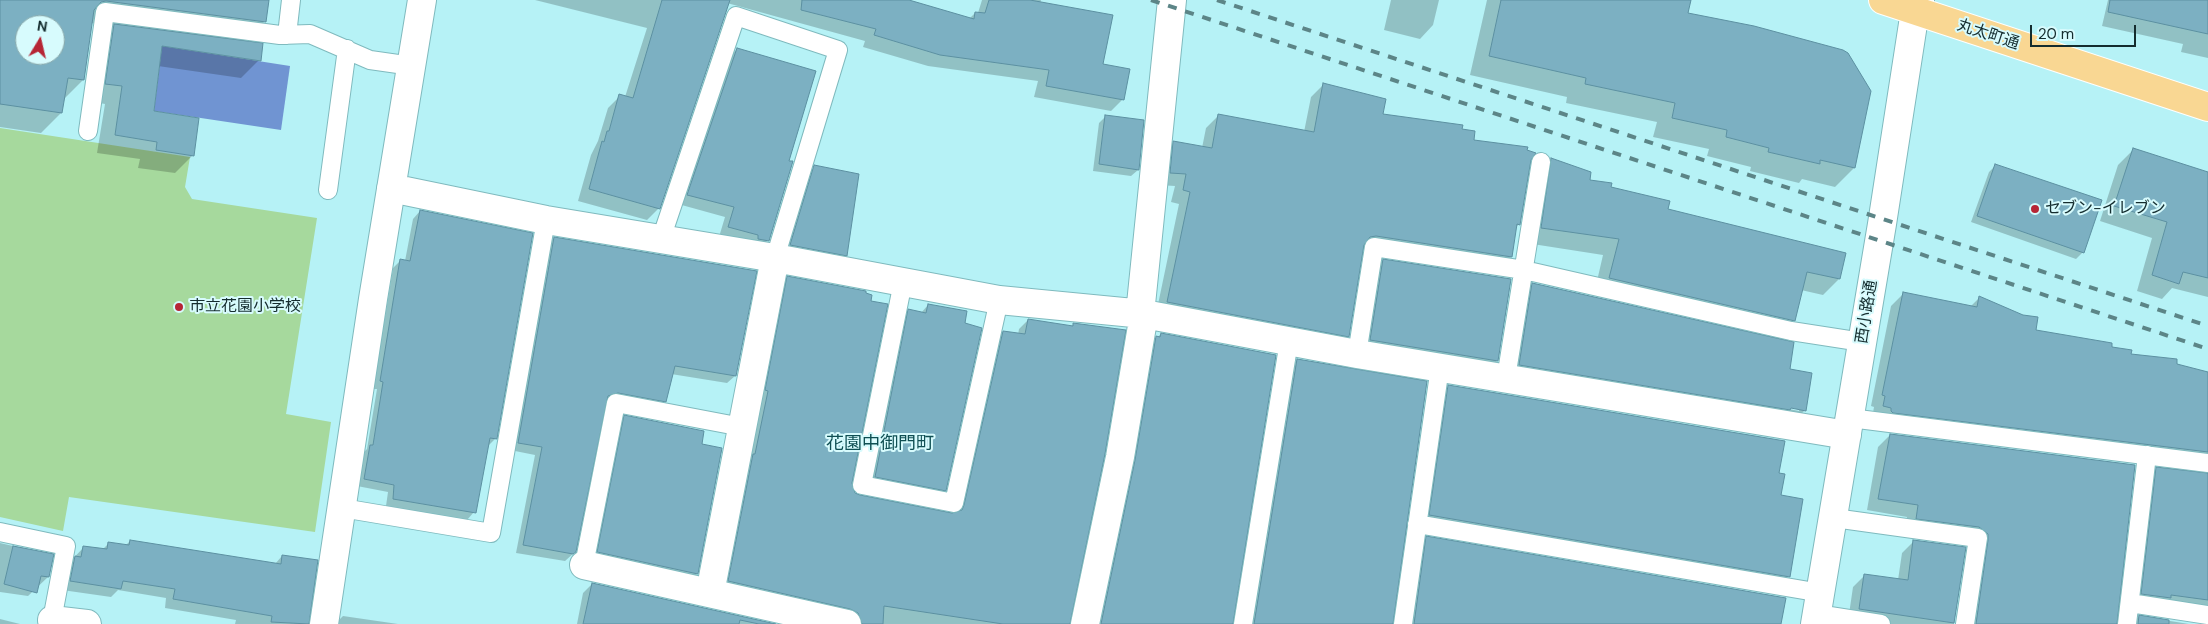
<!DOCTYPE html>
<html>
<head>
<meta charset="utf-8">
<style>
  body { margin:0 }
  #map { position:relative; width:2208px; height:624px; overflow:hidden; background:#b6f2f6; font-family:"DM Sans",sans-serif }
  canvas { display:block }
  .north { position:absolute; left:15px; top:15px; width:50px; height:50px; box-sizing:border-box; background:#d7fbfd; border:1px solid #89a8aa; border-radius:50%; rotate:9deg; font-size:14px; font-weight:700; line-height:20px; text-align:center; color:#142c2e }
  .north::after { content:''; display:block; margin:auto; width:18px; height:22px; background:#b62535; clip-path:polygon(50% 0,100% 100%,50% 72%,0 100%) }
  .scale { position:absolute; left:2030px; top:25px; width:106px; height:22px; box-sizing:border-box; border:2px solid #142c2e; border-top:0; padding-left:6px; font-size:15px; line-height:18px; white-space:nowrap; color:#142c2e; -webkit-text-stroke:4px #d7fbfd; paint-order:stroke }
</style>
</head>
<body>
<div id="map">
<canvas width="2208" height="624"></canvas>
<div class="north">N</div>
<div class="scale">20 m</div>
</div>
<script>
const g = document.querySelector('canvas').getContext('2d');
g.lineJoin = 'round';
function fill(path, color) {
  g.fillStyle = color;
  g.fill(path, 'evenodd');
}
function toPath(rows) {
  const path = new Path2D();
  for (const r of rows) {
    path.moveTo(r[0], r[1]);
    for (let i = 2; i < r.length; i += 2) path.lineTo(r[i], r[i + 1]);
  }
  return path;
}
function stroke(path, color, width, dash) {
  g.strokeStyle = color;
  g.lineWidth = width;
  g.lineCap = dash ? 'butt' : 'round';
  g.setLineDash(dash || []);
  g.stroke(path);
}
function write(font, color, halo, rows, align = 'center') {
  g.font = font + ' "DM Sans","Noto Sans JP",sans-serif';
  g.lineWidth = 4;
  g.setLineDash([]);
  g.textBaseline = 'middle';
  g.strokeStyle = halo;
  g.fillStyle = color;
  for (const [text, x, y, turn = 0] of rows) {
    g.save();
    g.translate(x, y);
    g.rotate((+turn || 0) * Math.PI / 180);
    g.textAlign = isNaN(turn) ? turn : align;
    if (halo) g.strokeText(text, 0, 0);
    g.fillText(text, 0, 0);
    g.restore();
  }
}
const green = toPath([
  [0,128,190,157,185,187,192,199,317,218,286,414,331,422,315,532,69,497,63,531,0,517]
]);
const water = toPath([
  [162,46,290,66,281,130,154,111]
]);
const shadow = toPath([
  [0,0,267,0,264,22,244,42,259,60,241,78,158,66,152,112,193,155,175,173,138,168,140,159,97,153,105,104,88,101,96,43,114,26,91,23,83,80,63,100,61,113,41,133,0,127],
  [25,25,55,25,55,55,25,55],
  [535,0,905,0,969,19,975,13,978,13,982,0,1041,0,1040,3,1102,65,1123,99,1111,111,1034,97,1038,81,928,66,863,47,865,41,727,3,659,208,647,220,578,201,591,155,598,141,608,108,620,96,625,97,647,28],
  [1391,0,1439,0,1433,25,1420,39,1384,30],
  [1487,0,1679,0,1687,13,1854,168,1835,187,1802,179,1799,183,1750,171,1751,167,1707,156,1709,149,1653,137,1657,122,1566,103,1567,97,1470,75],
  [2108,0,2208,0,2208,58,2181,52,2183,44,2102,26],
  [737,49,787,162,768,240,758,250,719,237,725,217,678,204,727,59],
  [1324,84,1382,115,1461,130,1473,141,1529,160,1519,224,1516,227,1511,257,1499,269,1362,248,1348,336,1336,348,1156,314,1179,204,1171,202,1175,186,1158,185,1162,154,1174,142,1202,148,1206,128,1218,116,1304,132,1311,97],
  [1106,116,1138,170,1131,176,1093,171,1099,123],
  [2133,150,2208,173,2208,297,2172,288,2162,299,2137,291,2152,238,2100,221,2118,165],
  [1551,159,1589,181,1839,279,1823,295,1801,290,1794,320,1778,336,1594,294,1603,255,1526,243,1535,175],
  [1996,165,2083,252,2076,259,1971,222,1989,172],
  [815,167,846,255,839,262,784,251,808,173],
  [420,211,496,438,488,446,474,512,467,520,386,506,388,492,357,486,363,453,367,449,377,389,373,389,393,268,400,261,405,261,413,219],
  [554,238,735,376,727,383,671,374,665,401,657,409,609,400,605,401,575,552,565,561,516,553,535,455,510,450,546,246],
  [1383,260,1510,280,1497,361,1490,368,1364,347,1377,267],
  [788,278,854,493,860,497,952,515,956,513,995,341,1003,332,1018,335,1019,329,1028,320,1071,327,1074,324,1069,624,851,624,720,590,779,286],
  [1533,284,1789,370,1805,410,1795,420,1510,374,1523,294],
  [1784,408,1799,408,1799,411],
  [1903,294,1970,307,1979,298,2035,331,2208,373,2208,624,2206,624,2203,619,2130,605,2145,480,2157,468,2206,474,2202,466,1872,418,1874,407,1871,406,1891,306],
  [928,305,964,324,945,490,938,497,869,483,902,317,909,311,921,313],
  [1161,334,1231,624,1095,624,1148,346],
  [1297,360,1392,624,1247,624,1289,369],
  [1449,386,1778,474,1788,576,1777,588,1419,526,1437,398],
  [625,417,700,445,721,449,697,574,690,581,591,558,618,423],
  [1890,435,2115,624,1966,624,1976,545,1905,530,1907,517,1867,510,1878,447],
  [1427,538,1780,624,1407,624,1418,547],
  [130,541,275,564,282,556,316,562,308,624,235,624,236,620,165,608,166,598,118,590,111,597,62,590,66,566,84,547,102,550,109,543,125,546],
  [1914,541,1964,548,1954,624,1861,624,1848,621,1853,587,1865,575,1898,580,1902,553],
  [0,543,52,555,48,577,28,596,0,592],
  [592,584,770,624,577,624,583,593],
  [343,616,398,624,335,624],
  [2139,616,2189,624,2132,624],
  [0,619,20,624,0,624]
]);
const building = toPath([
  [0,0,269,0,266,22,106,1,101,2,94,10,84,80,68,78,62,113,0,104,0,0],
  [25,25,55,25,55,55,25,55,25,25],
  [662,0,730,0,660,209,589,189,602,141,604,142,607,131,609,131,619,94,633,98,662,0],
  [802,0,909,0,974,19,975,12,985,13,989,0,1030,0,1113,15,1103,64,1130,69,1124,100,1046,86,1049,70,940,55,874,35,876,29,801,10,802,0],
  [1501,0,1691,0,1688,13,1754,26,1843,50,1848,53,1871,91,1855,168,1820,160,1820,164,1768,152,1769,148,1726,137,1727,130,1672,118,1675,103,1585,84,1586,78,1489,56,1501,0],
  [2110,0,2208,0,2208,34,2108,12,2110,0],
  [114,24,263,43,261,61,162,46,154,111,199,118,194,156,156,150,157,142,115,135,122,86,105,84,114,24],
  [737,48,816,71,789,161,793,161,769,241,758,239,758,235,728,227,734,207,687,195,737,48],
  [1323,83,1386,99,1383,114,1463,125,1462,129,1475,131,1474,140,1528,147,1527,150,1536,153,1531,160,1520,225,1517,224,1512,257,1376,236,1370,237,1364,245,1349,337,1167,302,1190,192,1183,190,1186,174,1170,173,1173,141,1212,148,1218,114,1314,132,1323,83],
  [1105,115,1144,120,1139,170,1099,164,1105,115],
  [2133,148,2208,172,2208,278,2183,272,2179,284,2152,275,2167,222,2114,206,2133,148],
  [1551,158,1591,172,1590,180,1612,183,1611,187,1670,201,1668,209,1846,253,1840,279,1807,272,1795,321,1609,278,1619,239,1541,228,1551,158],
  [1995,164,2102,200,2084,253,1977,216,1995,164],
  [814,165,859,174,847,256,790,245,814,165],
  [420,210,533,233,497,439,490,438,476,513,393,499,394,485,364,479,370,445,373,445,383,382,380,381,400,259,410,261,420,210],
  [554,237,757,271,736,376,675,366,666,402,618,393,608,396,576,552,573,554,523,545,542,447,518,443,554,237],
  [1383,259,1511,279,1498,361,1370,340,1383,259],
  [787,276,866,291,866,293,872,295,871,301,888,304,852,483,855,493,860,495,952,513,962,510,964,505,1003,331,1025,334,1028,319,1073,326,1073,323,1126,330,1105,454,1070,624,1003,624,884,606,883,624,862,624,858,613,850,609,728,581,753,454,755,454,768,391,765,390,787,276],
  [1532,283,1794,342,1790,369,1812,373,1806,411,1791,408,1790,410,1519,365,1532,283],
  [1903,292,1977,307,1979,296,2023,315,2038,317,2036,330,2112,343,2112,347,2132,350,2131,354,2177,359,2177,364,2208,372,2208,452,1893,413,1891,411,1891,408,1883,406,1885,396,1882,395,1903,292],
  [928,304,967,311,965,323,982,328,946,491,875,477,908,309,926,313,928,304],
  [1161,333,1276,355,1233,624,1101,624,1135,460,1156,336,1160,337,1161,333],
  [1297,359,1427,381,1393,624,1254,624,1297,359],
  [1448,385,1785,441,1779,473,1785,474,1781,495,1803,499,1790,577,1429,515,1448,385],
  [624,415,704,431,702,444,722,448,698,574,597,552,624,415],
  [1890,434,2135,465,2117,624,1976,624,1988,540,1988,534,1979,527,1916,519,1918,505,1878,499,1890,434],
  [2156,467,2208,473,2208,600,2171,595,2171,598,2141,594,2156,467],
  [1426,536,1786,598,1781,624,1414,624,1426,536],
  [130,540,281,564,282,555,318,560,309,624,271,622,272,616,173,599,175,589,123,581,121,589,70,581,75,556,81,557,83,546,107,549,108,542,129,545,130,540],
  [1913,540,1966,547,1954,623,1859,609,1864,574,1908,580,1913,540],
  [13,546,54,554,49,577,41,576,37,593,4,584,13,546],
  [592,583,776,624,759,624,740,620,739,624,583,624,592,583],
  [2139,615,2169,620,2169,624,2138,624,2139,615]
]);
const lane = toPath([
  [287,35,291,0],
  [88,131,105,12,280,35,310,34,370,60,412,66],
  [328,190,347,49],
  [661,239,736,16,838,50,775,258],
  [903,282,862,485,954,503,999,300],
  [1357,354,1374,247,1524,270,1791,331,1862,342],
  [1506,378,1541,162],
  [1850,418,2208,463],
  [342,508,491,533,546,220],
  [1834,518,1978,538,1965,624],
  [1417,524,1821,593],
  [0,532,66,546,52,620],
  [584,565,616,403,742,427],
  [2130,603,2208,615],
  [1817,614,1881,624],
  [1243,624,1289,341],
  [1403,624,1440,367],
  [2127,624,2147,455]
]);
const street = toPath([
  [391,188,546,220,775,258,999,300,1144,314,1357,354,1847,435],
  [1140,314,1172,0],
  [584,565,847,624],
  [710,593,775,258],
  [52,620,87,624],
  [324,624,373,299,422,0],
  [1085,624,1120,457,1144,314],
  [1815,624,1882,224,1915,11,1920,0]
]);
const primary = toPath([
  [1883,0,2208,107]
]);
const rail = toPath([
  [1151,0,2208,349],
  [1217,0,2208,326]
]);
const markers = [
  [2035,209,5,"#b62535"],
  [179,307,5,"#b62535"]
];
const streetNames = [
  ["丸太町通",1988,35,18],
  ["西小路通",1867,312,-81]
];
const poiNames = [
  ["セブン-イレブン",2045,209],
  ["市立花園小学校",189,307]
];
const neighbourhoodNames = [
  ["花園中御門町",880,444]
];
fill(green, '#a6d99d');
fill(water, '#7094d2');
fill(shadow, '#0003');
fill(building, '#7cb0c2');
stroke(building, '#5c90a1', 1);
stroke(lane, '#7fbabe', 20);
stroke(street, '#7fbabe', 30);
stroke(primary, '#fff', 30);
stroke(lane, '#fff', 18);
stroke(street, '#fff', 28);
stroke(primary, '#f9d793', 28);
stroke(rail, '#5c8587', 4, [9, 9]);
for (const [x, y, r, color] of markers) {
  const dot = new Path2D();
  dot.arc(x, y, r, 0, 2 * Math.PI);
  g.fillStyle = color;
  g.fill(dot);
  stroke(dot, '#d7fbfd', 2);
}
write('16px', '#142c2e', '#d7fbfd', streetNames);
write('16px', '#142c2e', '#d7fbfd', poiNames, 'left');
write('18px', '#0f4f53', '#d7fbfd', neighbourhoodNames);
</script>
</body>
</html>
